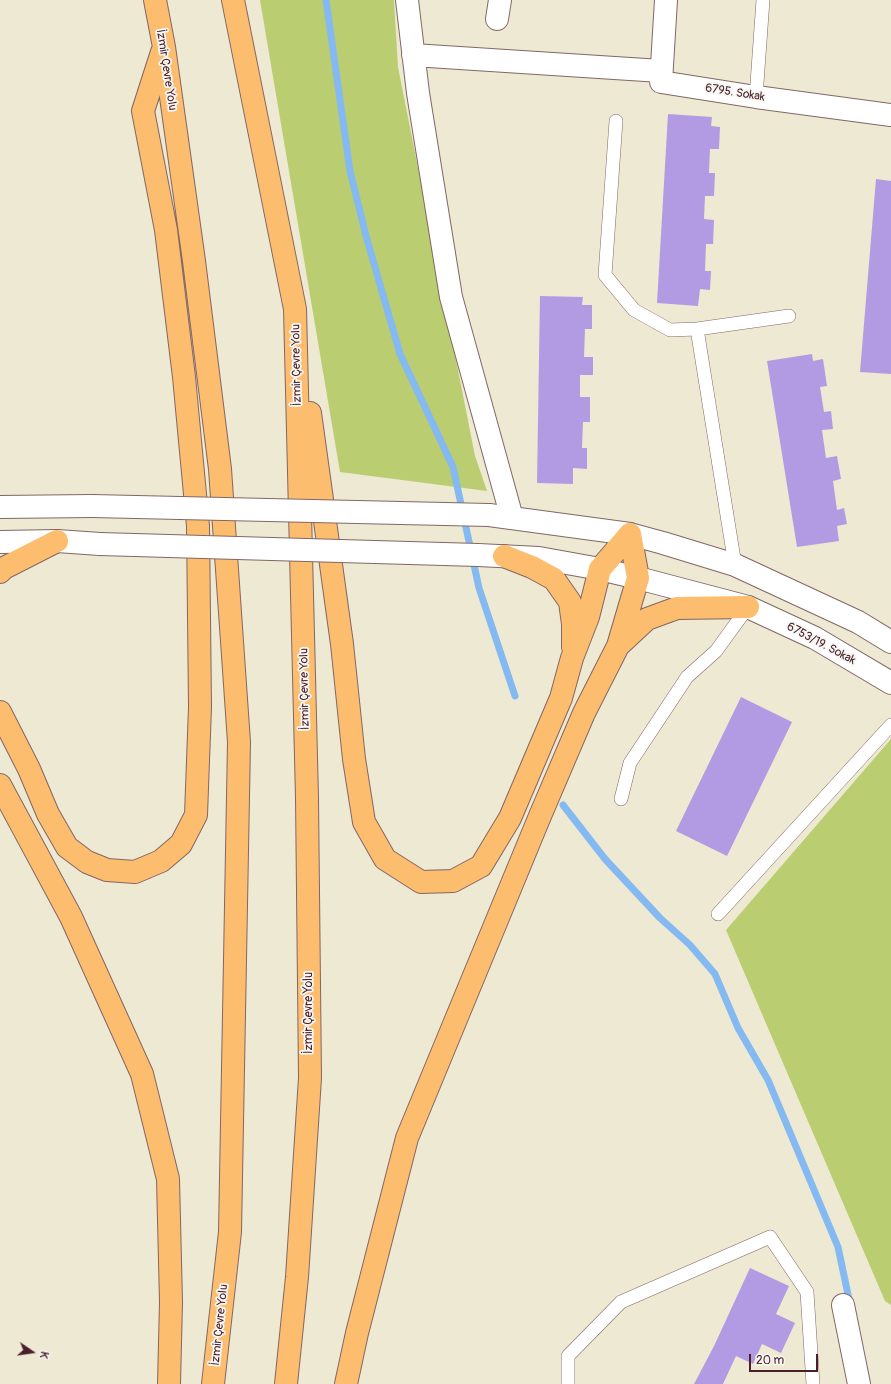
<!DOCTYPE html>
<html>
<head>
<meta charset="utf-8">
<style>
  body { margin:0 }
  #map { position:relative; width:891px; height:1384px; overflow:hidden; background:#eee9d2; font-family:Pangolin,sans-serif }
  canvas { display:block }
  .north { position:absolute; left:12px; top:1332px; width:40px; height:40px; -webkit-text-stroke:3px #f6f6f2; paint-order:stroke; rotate:103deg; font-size:11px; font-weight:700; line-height:16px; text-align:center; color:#4a1f2b }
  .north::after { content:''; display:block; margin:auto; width:14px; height:18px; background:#4a1f2b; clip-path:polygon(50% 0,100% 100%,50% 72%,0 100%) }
  .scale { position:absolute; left:749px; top:1354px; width:69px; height:18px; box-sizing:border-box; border:2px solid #4a1f2b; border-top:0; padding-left:5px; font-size:12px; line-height:14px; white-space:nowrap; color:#4a1f2b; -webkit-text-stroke:3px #f6f6f2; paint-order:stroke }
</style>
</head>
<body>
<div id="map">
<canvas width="891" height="1384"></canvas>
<div class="north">K</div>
<div class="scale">20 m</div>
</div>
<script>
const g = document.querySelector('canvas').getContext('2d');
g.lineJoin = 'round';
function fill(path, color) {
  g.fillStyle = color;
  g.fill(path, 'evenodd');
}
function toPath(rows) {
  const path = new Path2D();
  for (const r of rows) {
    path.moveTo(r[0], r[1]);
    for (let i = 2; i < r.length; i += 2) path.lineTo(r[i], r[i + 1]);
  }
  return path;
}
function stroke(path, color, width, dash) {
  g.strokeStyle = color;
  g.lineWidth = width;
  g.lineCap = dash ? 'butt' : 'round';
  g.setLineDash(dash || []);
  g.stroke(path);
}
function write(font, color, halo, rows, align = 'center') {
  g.font = font + ' Pangolin,sans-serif';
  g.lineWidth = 3.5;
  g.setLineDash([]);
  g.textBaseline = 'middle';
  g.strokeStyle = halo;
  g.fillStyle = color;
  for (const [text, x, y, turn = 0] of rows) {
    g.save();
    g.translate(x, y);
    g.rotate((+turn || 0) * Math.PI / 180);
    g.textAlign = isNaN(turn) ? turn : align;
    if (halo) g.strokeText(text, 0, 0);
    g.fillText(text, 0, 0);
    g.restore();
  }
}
const green = toPath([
  [260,0,394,0,398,67,475,456,487,491,340,472],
  [891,739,891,1305,885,1301,726,930]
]);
const stream = toPath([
  [326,0,350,171,366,236,400,354,453,467,479,588,515,696],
  [563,805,605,859,660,918,690,945,715,974,738,1028,768,1080,838,1247,850,1304]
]);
const building = toPath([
  [668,114,712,117,711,126,720,127,719,149,710,149,709,173,715,173,714,196,705,196,704,219,714,220,713,244,706,244,705,271,711,271,710,290,700,289,698,306,657,303],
  [876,179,891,181,891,374,860,372],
  [540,296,583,297,582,305,592,305,592,329,585,329,584,357,593,357,593,375,580,375,580,397,590,397,590,422,583,422,582,448,587,448,587,469,573,468,573,484,537,483],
  [812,354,813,361,823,359,827,386,820,387,824,412,831,411,833,429,822,430,826,458,837,456,841,479,833,481,837,510,844,508,847,524,837,526,839,541,797,547,767,361],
  [741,697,792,722,727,856,676,831],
  [750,1268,789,1286,776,1314,795,1323,781,1353,762,1344,753,1364,736,1356,723,1384,694,1384,714,1346]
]);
const service = toPath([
  [756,97,763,0],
  [616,121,605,275,634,310,670,330,697,329,789,316],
  [697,329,735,565],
  [621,799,630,763,687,677,716,651,748,607],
  [718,914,891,725],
  [568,1384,568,1356,621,1302,770,1237,807,1292,813,1384]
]);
const minor = toPath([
  [407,0,418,93,451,297,512,518],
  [666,0,661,82,756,97,891,115],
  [497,19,500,0],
  [413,55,661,71],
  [843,1305,859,1384]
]);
const tertiary = toPath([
  [0,507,92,506],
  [489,515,630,534,663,543,735,565,858,622,891,642],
  [0,542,57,541,100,544],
  [478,555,539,558,600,569,638,578,748,607,815,638,891,683]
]);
const motorway = toPath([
  [155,0,164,47,194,261,220,469,239,742,230,1232,213,1384],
  [233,0,295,309,307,798,310,1078,297,1277,286,1384],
  [310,413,342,644,354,759,364,822,385,859,421,882,453,881,481,866,510,818,561,698,572,658,588,617,600,569,630,534],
  [504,556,532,567,554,579,570,602,573,624,573,647],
  [0,572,4,568,57,541],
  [618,646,638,578,630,534],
  [0,712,29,769,48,814,67,847,87,862,107,870,135,872,161,861,181,844,196,815,200,707,198,526,184,377,166,230,143,111,162,52],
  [0,785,71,917,142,1074,168,1179,171,1302,169,1384],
  [346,1384,357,1333,407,1138,540,816,584,713,618,646,647,619,677,608,748,607]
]);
const tertiaryBridge = toPath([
  [92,506,489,515],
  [100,544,478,555]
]);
const streetNames = [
  ["İzmir Çevre Yolu",166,70,81],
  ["6795. Sokak",735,93,9],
  ["İzmir Çevre Yolu",297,365,-91],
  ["6753/19. Sokak",821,644,28],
  ["İzmir Çevre Yolu",305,689,-91],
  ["İzmir Çevre Yolu",309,1013,-90],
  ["İzmir Çevre Yolu",220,1325,-84]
];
fill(green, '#bacd71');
stroke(stream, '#84b9f2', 7);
fill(building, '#b39be3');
stroke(service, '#836665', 14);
stroke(minor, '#836665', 24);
stroke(tertiary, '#836665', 24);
stroke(motorway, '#836665', 24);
stroke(service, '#fff', 13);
stroke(minor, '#fff', 22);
stroke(tertiary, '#fff', 22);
stroke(motorway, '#fcbd6f', 22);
stroke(tertiaryBridge, '#836665', 24, []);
stroke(tertiaryBridge, '#fff', 22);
write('12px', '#4a1f2b', '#f6f6f2', streetNames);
</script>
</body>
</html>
